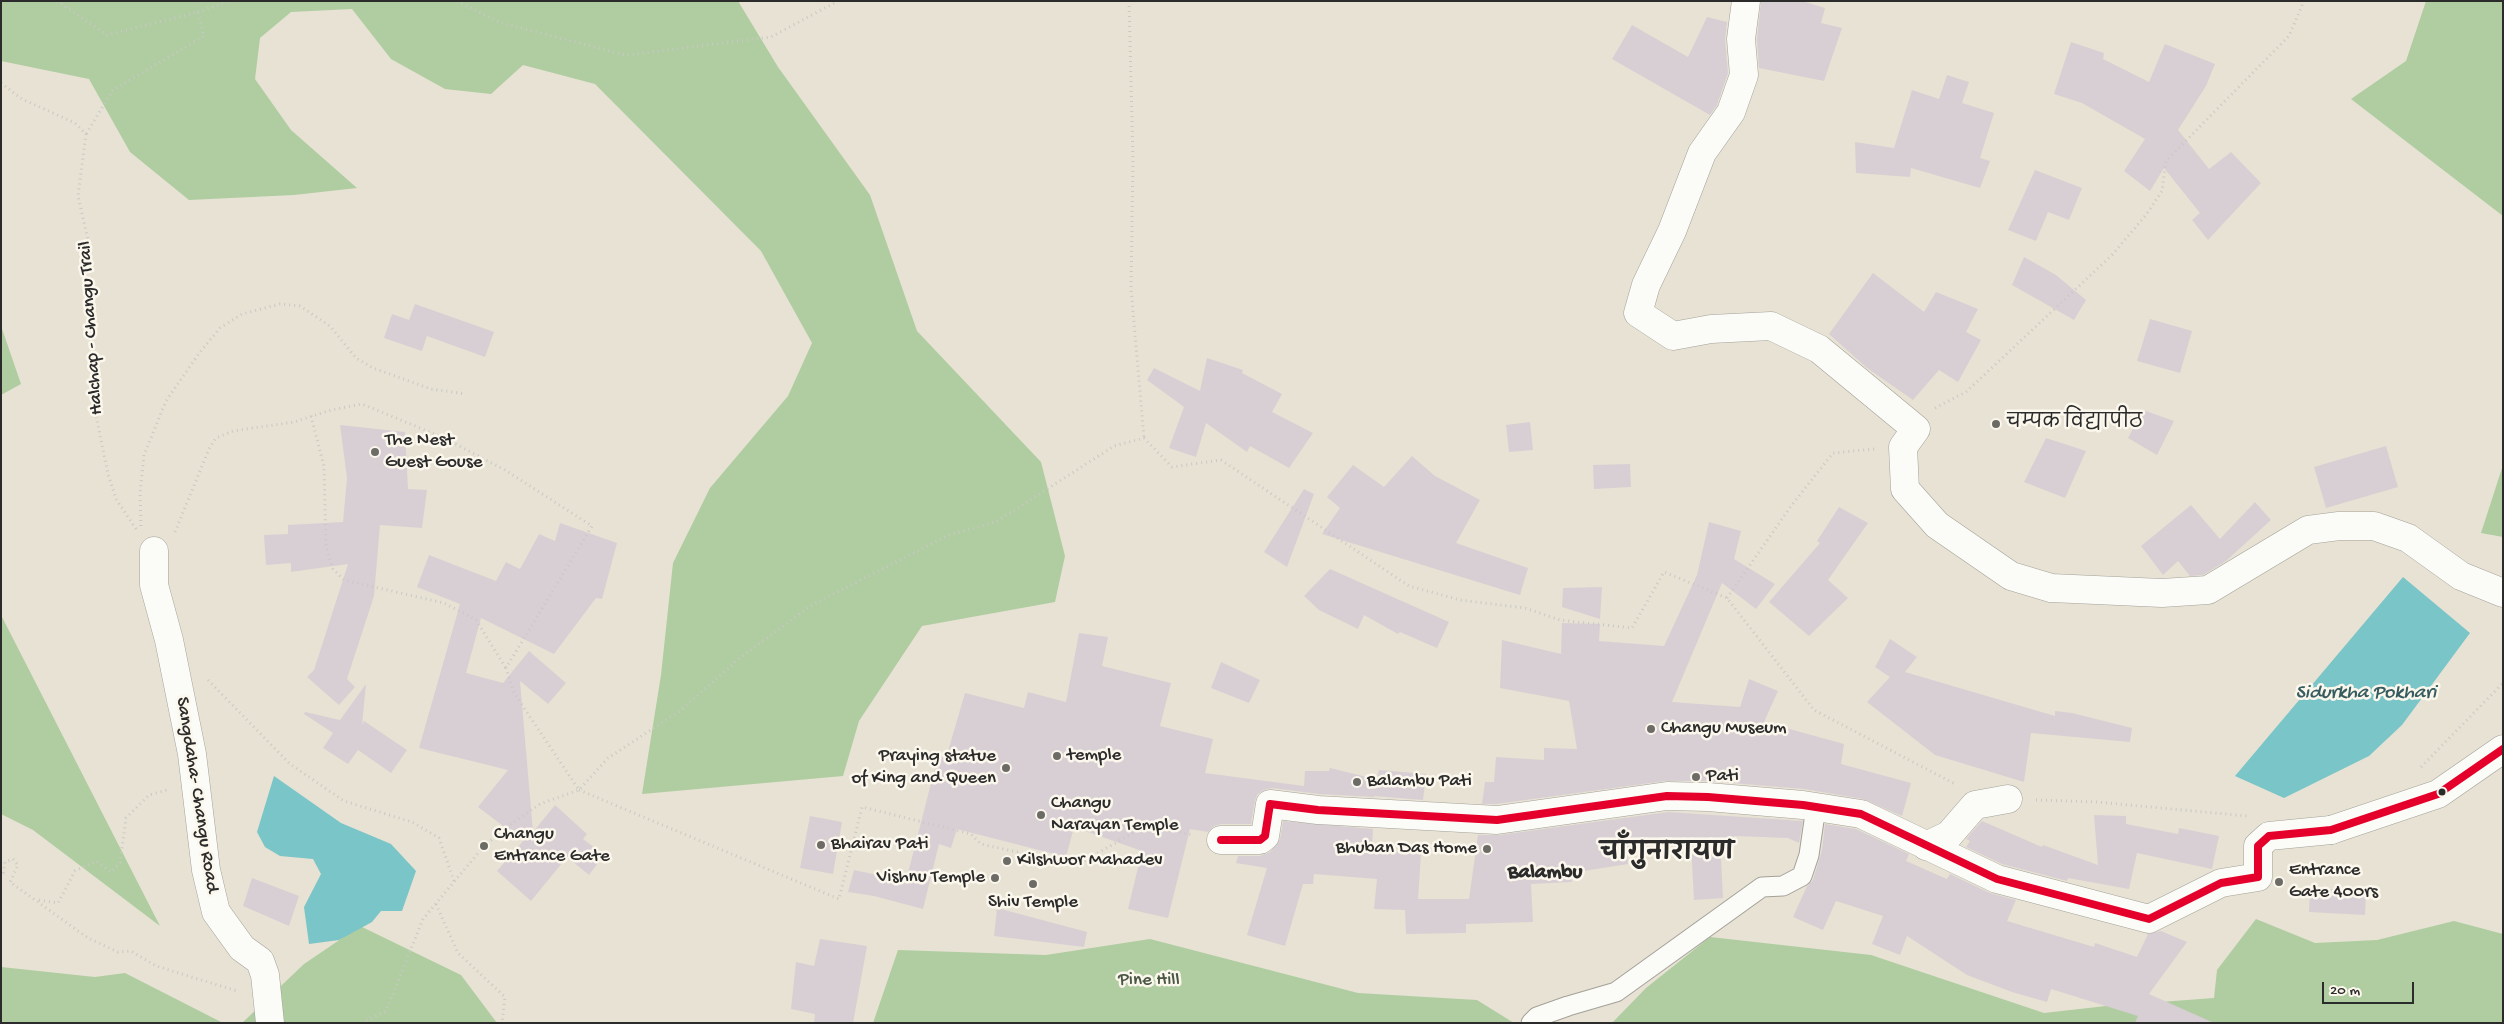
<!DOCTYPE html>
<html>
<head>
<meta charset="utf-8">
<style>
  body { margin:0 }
  #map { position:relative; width:2504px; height:1024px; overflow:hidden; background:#e7e2d3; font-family:"Gochi Hand",sans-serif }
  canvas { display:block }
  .frame { position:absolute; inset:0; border:2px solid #2b2b2b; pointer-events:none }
  .scale { position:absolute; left:2322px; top:982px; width:92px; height:22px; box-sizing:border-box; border:2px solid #2b2b2b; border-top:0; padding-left:6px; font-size:15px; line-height:18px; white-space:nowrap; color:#2b2b2b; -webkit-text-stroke:4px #fbf7ec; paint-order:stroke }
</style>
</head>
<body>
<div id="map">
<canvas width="2504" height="1024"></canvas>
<div class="frame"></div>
<div class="scale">20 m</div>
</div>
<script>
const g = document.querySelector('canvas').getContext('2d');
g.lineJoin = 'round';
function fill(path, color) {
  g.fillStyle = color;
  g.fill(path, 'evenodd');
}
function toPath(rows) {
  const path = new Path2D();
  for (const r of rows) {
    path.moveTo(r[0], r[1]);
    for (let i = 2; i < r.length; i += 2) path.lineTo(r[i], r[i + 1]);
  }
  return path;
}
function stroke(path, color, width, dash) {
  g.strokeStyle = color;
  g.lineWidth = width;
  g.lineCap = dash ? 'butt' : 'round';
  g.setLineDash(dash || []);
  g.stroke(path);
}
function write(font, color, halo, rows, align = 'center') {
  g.font = font + ' "Gochi Hand","Playpen Sans Deva",sans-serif';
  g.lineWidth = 5;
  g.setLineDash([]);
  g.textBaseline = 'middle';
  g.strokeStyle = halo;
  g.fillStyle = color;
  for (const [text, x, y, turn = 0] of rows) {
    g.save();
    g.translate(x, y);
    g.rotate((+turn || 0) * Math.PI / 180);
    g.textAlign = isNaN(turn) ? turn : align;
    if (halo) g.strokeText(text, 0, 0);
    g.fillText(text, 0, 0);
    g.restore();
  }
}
const forest = toPath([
  [1,1,738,1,778,67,870,195,917,331,1041,462,1065,556,1055,602,922,626,859,721,843,776,642,794,661,675,673,563,710,488,788,396,812,343,761,251,595,84,523,65,491,94,445,89,391,59,352,9,291,12,260,38,255,79,291,130,357,188,294,195,189,200,130,152,89,79,1,61],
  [2426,1,2503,1,2503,216,2351,99,2406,61],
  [1,326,21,384,1,395],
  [2503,465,2503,537,2481,533],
  [1,615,160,926,33,830,1,814],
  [2256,919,2315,943,2377,940,2454,921,2503,934,2503,1023,1612,1023,1646,988,1710,937,1871,955,2044,1013,2106,1006,2214,998,2217,970],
  [360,926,461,975,497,1023,242,1023,304,964],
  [1150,939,1358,993,1477,1000,1514,1023,873,1023,898,950,1046,955],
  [1,967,95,977,125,973,223,1023,1,1023]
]);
const water = toPath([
  [2403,577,2470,633,2402,725,2369,756,2284,798,2235,776],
  [274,776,341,823,391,844,416,871,402,911,381,911,372,922,339,940,309,944,304,907,321,874,313,859,280,856,265,847,257,832]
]);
const building = toPath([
  [1761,1,1802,1,1825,8,1821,23,1842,28,1824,81,1759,68,1757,39],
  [1707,17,1727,22,1725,40,1728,73,1717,105,1710,115,1612,59,1632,25,1688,57],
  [2071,42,2104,53,2103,59,2149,82,2165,44,2215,64,2206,86,2178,130,2209,169,2231,152,2261,183,2208,240,2192,220,2200,213,2164,168,2150,191,2124,171,2145,139,2082,103,2054,94],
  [1947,75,1969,82,1962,103,1994,113,1980,158,1990,161,1980,188,1911,168,1910,177,1856,173,1855,142,1894,148,1912,90,1939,99],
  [2035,170,2082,188,2069,220,2048,212,2036,241,2008,230],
  [2024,257,2056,275,2086,300,2074,320,2012,285],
  [1873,273,1924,312,1936,292,1978,309,1966,332,1981,340,1958,382,1939,370,1913,400,1867,368,1829,334],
  [415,304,494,332,485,357,427,336,422,351,384,338,392,314,409,320],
  [2150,319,2192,331,2180,373,2137,361],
  [1207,358,1243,370,1242,373,1282,394,1272,412,1313,433,1289,468,1250,446,1247,452,1206,423,1196,457,1169,448,1184,407,1147,380,1154,368,1200,391],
  [2143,410,2174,421,2157,455,2128,438],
  [1530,422,1533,450,1509,452,1506,425],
  [340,425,405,432,408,489,427,490,422,528,380,525,374,596,347,679,355,687,339,705,307,677,314,670,348,564,291,572,291,563,266,565,264,535,288,534,288,525,343,522,347,478],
  [2046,438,2086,451,2065,498,2024,482],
  [2386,446,2398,487,2326,508,2314,467],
  [1412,456,1435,476,1480,500,1456,543,1528,568,1520,595,1322,534,1340,508,1327,497,1353,465,1384,487],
  [1630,464,1631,487,1594,489,1593,465],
  [1304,489,1314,494,1287,567,1264,552],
  [2255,502,2271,520,2226,561,2203,575,2190,576,2178,561,2163,575,2141,546,2191,505,2220,539],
  [1839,507,1868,523,1828,580,1848,598,1809,636,1769,602,1820,543,1817,541],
  [1709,522,1741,531,1734,559,1775,584,1756,609,1722,583,1672,702,1740,707,1749,679,1778,691,1764,722,1844,744,1841,764,1911,783,1902,816,1863,799,1804,789,1708,781,1665,781,1496,804,1482,804,1485,782,1494,782,1496,757,1544,760,1544,748,1577,749,1569,701,1500,688,1502,640,1561,654,1562,623,1600,624,1599,641,1664,646,1697,575],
  [560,523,617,543,602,599,596,598,554,654,481,618,466,673,503,683,529,651,566,683,548,704,520,681,533,832,555,805,587,834,583,839,604,855,589,875,567,857,531,901,497,871,523,841,478,807,508,770,419,748,460,604,417,587,429,555,496,581,506,562,520,569,539,534,555,541],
  [1330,569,1449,622,1437,648,1400,632,1398,634,1364,615,1358,629,1319,610,1304,596],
  [1602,587,1600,619,1562,607,1563,588],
  [1079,633,1108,637,1102,666,1171,683,1160,726,1213,739,1205,773,1304,786,1305,771,1329,771,1330,768,1375,779,1375,783,1379,770,1426,774,1423,800,1374,796,1374,797,1319,794,1272,788,1264,790,1257,795,1255,801,1251,824,1221,824,1214,826,1208,832,1190,829,1168,918,1128,909,1142,851,1074,827,1066,857,957,829,951,848,939,844,923,909,874,896,848,892,854,870,906,881,938,756,946,758,965,693,1024,708,1028,692,1066,702],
  [1890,639,1917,657,1905,672,2055,716,2055,711,2072,713,2132,728,2130,742,2031,733,2024,782,1935,755,1867,702,1890,677,1875,667],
  [1221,662,1260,680,1249,703,1211,688],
  [366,684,362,725,364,721,407,750,391,773,358,750,348,764,323,748,333,733,304,714,305,712,340,720],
  [1668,812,1803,821,1799,843,1788,838,1734,836,1733,838,1720,838,1723,898,1694,900,1691,844,1627,848,1628,864,1571,873,1572,882,1531,884,1533,922,1466,924,1466,933,1406,934,1405,910,1374,909,1377,879,1314,874,1313,884,1303,884,1285,946,1247,935,1267,868,1236,863,1238,856,1260,856,1270,852,1280,839,1283,821,1373,829,1372,850,1421,854,1418,899,1469,899,1478,835,1499,835],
  [2094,815,2126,816,2126,824,2178,834,2179,828,2219,836,2212,869,2137,853,2129,889,2068,878,2067,881,2002,864,1966,847,1970,841,1966,839,1982,821,2042,847,2043,845,2098,865],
  [810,816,842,822,833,874,800,868],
  [1825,824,1856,829,1909,854,1906,861,1947,879,1950,874,1990,893,2016,900,2007,921,2094,947,2095,943,2137,957,2148,934,2161,931,2187,942,2149,994,2214,1023,2135,1023,2138,1016,2051,989,2047,1002,2012,992,1967,975,1907,936,1900,955,1872,944,1883,916,1836,901,1823,930,1793,917,1807,886,1813,880,1822,850],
  [252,878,299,896,289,926,243,906],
  [2310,888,2366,891,2365,915,2309,912],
  [997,908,1087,932,1084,947,994,936],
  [820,939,867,946,853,1023,814,1023,815,1014,791,1009,796,962,814,966]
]);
const path = toPath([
  [57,1,107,35,198,12,204,36,113,90,86,134],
  [457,1,501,23,626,55,771,37,838,1],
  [1129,1,1133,160,1131,288,1144,438],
  [198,12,230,1],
  [1,83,22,99,75,123,86,134,78,196,91,253,93,401,108,474,116,499,136,529],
  [1935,408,1966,392,2112,255,2146,215,2162,191,2166,161,2289,36,2304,1],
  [311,416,324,466,326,547,333,569,344,580,444,603,476,620,506,668],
  [141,526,140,494,144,455,166,401,200,352,220,328,242,314,280,304,300,306,330,326,356,358,373,368,431,389,466,394],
  [175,532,209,449,216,438,233,431,294,422,331,410,362,404,444,438,505,470,592,526,506,668,514,693,579,790],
  [1727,598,1791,506,1833,453,1875,449],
  [208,680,290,764,344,801,412,822,439,838,454,881],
  [2421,767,2503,683],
  [579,790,839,899,862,807,971,834,981,844,1077,865,1145,826,1194,835],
  [2036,800,2097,802,2247,816],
  [1,875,3,876,5,862,13,859,18,865,10,882,88,938,118,952,131,951,156,966,237,991],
  [39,900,58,903,75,871,96,861,111,872,120,863,126,818,149,795,167,790],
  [436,904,458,953,505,997,502,1023],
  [362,1023,386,1011,423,919,484,846,511,824,540,804,579,790,608,758,681,710,741,657,812,605,949,535,996,522,1114,446,1144,438,1172,467,1221,460,1409,586,1460,600,1525,608,1560,620,1632,628,1664,572,1727,598,1814,710,1955,784]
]);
const lane = toPath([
  [1531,1023,1537,1017,1568,1006,1616,992,1762,887,1783,886,1802,876,1809,855,1816,807]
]);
const street = toPath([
  [1746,1,1741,39,1744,75,1731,112,1702,153,1672,231,1646,285,1638,313,1673,336,1711,329,1771,326,1819,349,1916,429,1903,447,1905,489,1937,525,2011,576,2051,588,2162,593,2208,590,2308,530,2339,526,2374,526,2408,538,2461,576,2503,593],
  [154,551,154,585,169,640,192,754,206,870,216,912,242,948,260,961,265,975,270,1023],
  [1221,840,1260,840,1265,836,1270,804,1318,810,1497,820,1667,796,1708,797,1803,805,1861,814,1997,879,2149,919,2221,883,2258,877,2258,846,2269,836,2331,830],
  [1926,846,1949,835,1975,805,2008,799]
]);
const secondary = toPath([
  [2331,830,2438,794,2503,749]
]);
const bus1 = toPath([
  [1221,840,1260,840,1265,836,1270,804,1318,810,1497,820,1667,796,1708,797,1803,805,1861,814,1997,879,2149,919,2221,883,2258,877,2258,846,2269,836,2331,830,2438,794,2503,749]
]);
const markers = [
  [1996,424,5,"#6d6b66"],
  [375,452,5,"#6d6b66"],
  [1651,729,5,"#6d6b66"],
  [1057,756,5,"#6d6b66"],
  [1006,768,5,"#6d6b66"],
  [1696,777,5,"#6d6b66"],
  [1357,782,5,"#6d6b66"],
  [2442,792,4.5,"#2b2b2b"],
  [1041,815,5,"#6d6b66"],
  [821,845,5,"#6d6b66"],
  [484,846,5,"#6d6b66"],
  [1487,849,5,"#6d6b66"],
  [1007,861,5,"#6d6b66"],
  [995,878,5,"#6d6b66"],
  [2279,882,5,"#6d6b66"],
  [1033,884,5,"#6d6b66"]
];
const streetNames = [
  ["Halchap - Changu Trail",92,328,-94],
  ["Sangdaha- Changu Road",196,795,81]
];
const poiNames = [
  ["चम्पक विद्यापीठ",2006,424],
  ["The Nest",385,441],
  ["Guest Gouse",385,463],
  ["Changu Museum",1661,729],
  ["temple",1067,756],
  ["Praying statue",996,757,"right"],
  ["of King and Queen",996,779,"right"],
  ["Pati",1706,777],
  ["Balambu Pati",1367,782],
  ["Changu",1051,804],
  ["Narayan Temple",1051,826],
  ["Changu",494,835],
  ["Entrance Gate",494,857],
  ["Bhairav Pati",831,845],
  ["Bhuban Das Home",1477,849,"right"],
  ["Kilshwor Mahadev",1017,861],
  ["Entrance",2289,871],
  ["Gate 400rs",2289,893],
  ["Vishnu Temple",985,878,"right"],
  ["Shiv Temple",1033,903,"center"]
];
const parkNames = [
  ["Pine Hill",1149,981]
];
const waterNames = [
  ["Sidurkha Pokhari",2366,694]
];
const quarterNames = [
  ["Balambu",1545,874]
];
const districtNames = [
  ["चाँगुनारायण",1667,855]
];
fill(forest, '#afcda1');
fill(water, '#79c5c8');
fill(building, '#d8cfd4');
stroke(lane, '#a3a198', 21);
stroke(street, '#a3a198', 29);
stroke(secondary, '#a3a198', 29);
stroke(path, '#c9c8c5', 3, [1, 4]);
stroke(lane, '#fbfbf8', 19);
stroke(street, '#fbfbf8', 28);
stroke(secondary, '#fbfbf8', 28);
stroke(bus1, '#e4002b', 8);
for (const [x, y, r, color] of markers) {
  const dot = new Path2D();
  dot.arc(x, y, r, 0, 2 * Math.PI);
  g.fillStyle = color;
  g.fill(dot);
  stroke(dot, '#fbf7ec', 2);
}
write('19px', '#2b2b2b', '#fbf7ec', streetNames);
write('19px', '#2b2b2b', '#fbf7ec', poiNames, 'left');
write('19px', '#495744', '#fbf7ec', parkNames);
write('italic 20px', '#365c60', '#fbf7ec', waterNames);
write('bold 21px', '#2b2b2b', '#fbf7ec', quarterNames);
write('bold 24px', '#2b2b2b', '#fbf7ec', districtNames);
</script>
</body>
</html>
